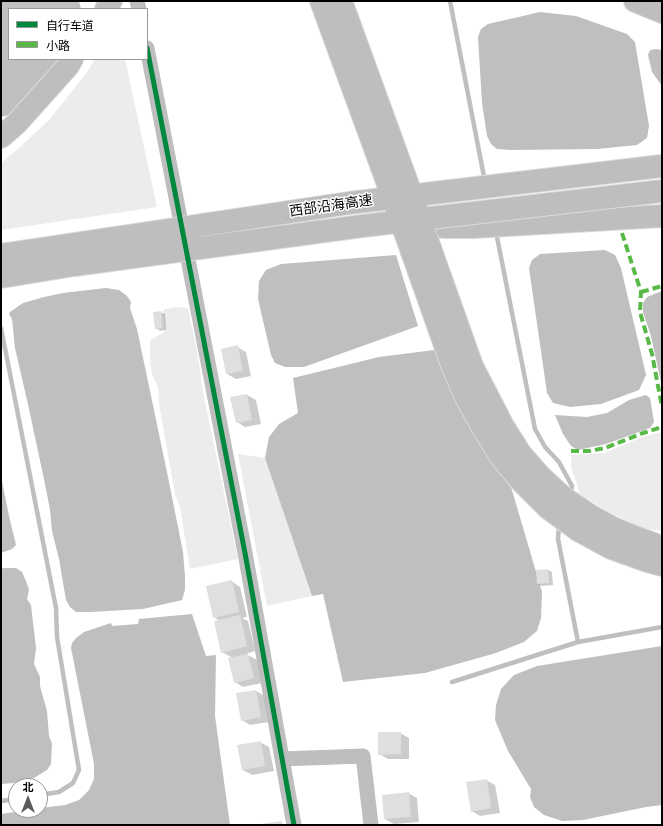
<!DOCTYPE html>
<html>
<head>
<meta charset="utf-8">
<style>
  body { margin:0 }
  #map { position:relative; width:663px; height:826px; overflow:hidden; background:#fff; font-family:Mulish,"Noto Sans SC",sans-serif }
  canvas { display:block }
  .frame { position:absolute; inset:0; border:2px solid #000; pointer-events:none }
  .legend { position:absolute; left:8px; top:8px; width:140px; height:52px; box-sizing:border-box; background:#fff; border:1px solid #999; margin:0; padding:5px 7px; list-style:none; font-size:12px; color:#000 }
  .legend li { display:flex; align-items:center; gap:8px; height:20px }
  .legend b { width:20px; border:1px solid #999 }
  .north { position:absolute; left:8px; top:778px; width:40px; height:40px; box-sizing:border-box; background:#fff; border:1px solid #999; border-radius:50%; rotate:0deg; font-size:11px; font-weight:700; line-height:16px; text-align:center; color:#000 }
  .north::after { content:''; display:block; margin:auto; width:14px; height:18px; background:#595959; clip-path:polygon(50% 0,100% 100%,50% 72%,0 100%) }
</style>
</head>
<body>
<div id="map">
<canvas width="663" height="826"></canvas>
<div class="frame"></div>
<ul class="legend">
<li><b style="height:5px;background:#00873e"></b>自行车道</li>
<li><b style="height:5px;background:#58b947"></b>小路</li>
</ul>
<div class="north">北</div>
</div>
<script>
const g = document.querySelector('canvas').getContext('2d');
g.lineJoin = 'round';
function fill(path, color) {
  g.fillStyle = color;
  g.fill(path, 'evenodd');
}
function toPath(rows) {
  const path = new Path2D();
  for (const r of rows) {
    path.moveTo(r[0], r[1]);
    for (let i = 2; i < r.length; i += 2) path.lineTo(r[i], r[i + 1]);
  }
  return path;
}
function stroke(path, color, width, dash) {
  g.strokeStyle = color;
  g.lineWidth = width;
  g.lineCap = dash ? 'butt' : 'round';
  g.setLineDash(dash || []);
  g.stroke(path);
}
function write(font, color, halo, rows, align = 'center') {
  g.font = font + ' Mulish,"Noto Sans SC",sans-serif';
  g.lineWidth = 3;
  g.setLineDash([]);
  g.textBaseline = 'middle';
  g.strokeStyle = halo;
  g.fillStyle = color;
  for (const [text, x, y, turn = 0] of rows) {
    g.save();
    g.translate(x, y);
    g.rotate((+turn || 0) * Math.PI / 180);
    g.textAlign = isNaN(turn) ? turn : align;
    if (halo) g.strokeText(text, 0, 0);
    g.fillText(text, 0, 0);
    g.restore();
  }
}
const green = toPath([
  [95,59,125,59,157,207,1,230,1,163,19,148,51,118,87,72],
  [175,307,188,308,197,351,204,397,238,559,190,569,180,507,175,494,159,404,158,387,152,375,150,360,150,341,165,331,163,310],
  [662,432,662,531,643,528,607,511,580,494,571,467,571,455,604,453,645,436],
  [238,454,265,458,312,596,267,606]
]);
const water = toPath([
  [1,1,79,1,81,9,9,9,9,59,68,59,24,111,1,117],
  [540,12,576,16,627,34,635,42,649,126,647,138,637,145,597,149,511,150,497,149,491,144,487,136,482,103,478,37,481,29,488,24],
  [656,49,662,50,662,86,652,72,648,55,650,50],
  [605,250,615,255,621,268,646,375,639,390,601,404,570,407,553,403,547,393,529,268,532,260,540,254],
  [396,255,418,326,304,367,285,367,275,363,271,355,258,299,259,281,266,270,281,264],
  [106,288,119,290,127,296,131,302,130,308,137,329,168,477,183,552,185,576,185,590,182,600,143,609,90,612,76,612,70,607,66,600,59,559,52,531,50,510,45,484,29,409,15,348,12,319,9,314,10,312,23,303,44,297,63,293],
  [662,291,662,387,651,336,643,312,643,303,647,297],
  [442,349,486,402,542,592,541,618,537,631,524,642,496,653,425,673,343,682,323,594,312,596,265,458,269,437,279,424,298,413,293,378,379,357],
  [646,395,650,398,654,422,650,428,606,444,578,450,571,446,563,434,555,415,587,417,607,413,629,400],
  [1,476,9,516,16,545,12,549,1,553],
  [4,568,16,568,22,572,26,581,29,590,27,599,31,605,36,648,34,664,40,677,40,686,47,711,49,736,52,744,51,764,47,770,34,778,14,783,1,784,1,569],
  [192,614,206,656,216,655,215,716,230,825,1,825,1,814,30,810,40,810,40,808,65,805,79,800,89,790,94,779,94,764,71,648,72,643,76,638,84,632,111,623,112,626,138,624,139,619],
  [662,646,662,805,646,807,583,820,562,821,544,815,534,807,530,797,531,789,508,751,495,720,496,705,501,689,514,675,537,666]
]);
const shadow = toPath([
  [160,312,165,314,166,330,160,331,156,328],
  [237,347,246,352,251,376,236,379,227,374],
  [247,395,256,400,261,424,245,427,237,422],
  [548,570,552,572,553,585,542,586,538,584],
  [231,581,240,587,247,617,242,618,248,621,255,651,246,654,257,660,262,683,243,687,235,682,233,658,222,652,220,621,214,617],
  [256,691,265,696,269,722,250,725,242,720],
  [400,733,409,738,409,759,388,759,379,754],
  [260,742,269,747,274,771,252,775,243,770],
  [486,780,495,785,500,813,480,816,472,811],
  [408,793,417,798,419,822,394,824,385,819]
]);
const stream = toPath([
  [450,1,485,182],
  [496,232,535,429,545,447,559,462,572,486,571,495],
  [1,328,56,608,57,637,79,770,73,783,59,792,40,795],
  [560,524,559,526,558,539,578,642],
  [452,682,578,642,662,627],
  [1,801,16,799]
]);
const building = toPath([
  [161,311,162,328,155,329,153,312],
  [238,345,243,371,226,374,221,349],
  [247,394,252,420,236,423,230,397],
  [548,569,549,583,537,584,536,570],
  [232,580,239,612,213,618,206,586],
  [240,615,247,646,221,653,214,621],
  [248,654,254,678,234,683,228,658],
  [256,690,261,717,241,721,236,693],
  [378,732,401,732,401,754,378,755],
  [261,741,265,766,242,770,237,745],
  [487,779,491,808,471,812,466,782],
  [409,792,411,817,384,819,382,795],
  [282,821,283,825,262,825,261,824]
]);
const minor = toPath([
  [137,1,139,9],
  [147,48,245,553,294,825],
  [282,759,363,756,371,825]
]);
const motorway = toPath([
  [321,1,385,176],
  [341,1,404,174],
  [635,1,662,12],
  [106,9,111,1],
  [1,137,17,123,68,66,72,59],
  [422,219,432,226,446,227,473,227,662,216],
  [430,248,472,366,503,426,520,453,540,476,564,498,591,516,613,528,635,537,662,547],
  [412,252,452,365,466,397,483,428,501,457,522,482,548,508,578,530,611,548,647,561,662,565]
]);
const motorwayBridge = toPath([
  [404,174,430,248],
  [385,176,412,252],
  [1,255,349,203,662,166],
  [1,277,74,265,362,226,662,191]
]);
const quiet = toPath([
  [622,233,641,292,640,312,652,354,662,407],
  [641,292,662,286],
  [571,451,589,451,605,448,643,433,662,427]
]);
const cycleway = toPath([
  [147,48,245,553,294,825]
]);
const streetNames = [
  ["西部沿海高速",331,206,-8]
];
fill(green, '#ececec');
fill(water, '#bfbfbf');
fill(shadow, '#0003');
stroke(stream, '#bfbfbf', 4.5);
fill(building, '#dfdfdf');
stroke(motorway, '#dbdbdb', 24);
stroke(minor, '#bebebe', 15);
stroke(motorway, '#bebebe', 22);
stroke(motorwayBridge, '#dbdbdb', 24, []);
stroke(motorwayBridge, '#bebebe', 22);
stroke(quiet, '#58b947', 4, [8, 4]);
stroke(cycleway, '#00873e', 5);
write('14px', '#000', '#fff', streetNames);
</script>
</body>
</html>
